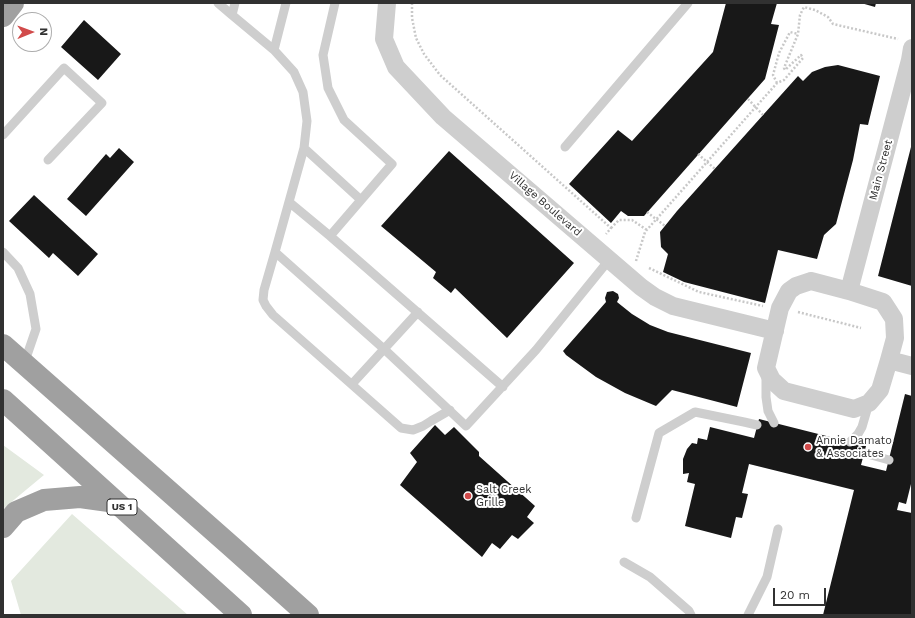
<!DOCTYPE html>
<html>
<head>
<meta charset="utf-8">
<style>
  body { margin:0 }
  #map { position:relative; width:915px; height:618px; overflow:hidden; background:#fff; font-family:"Work Sans",sans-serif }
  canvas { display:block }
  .frame { position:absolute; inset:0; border:4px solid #313131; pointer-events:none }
  .north { position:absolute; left:12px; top:12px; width:40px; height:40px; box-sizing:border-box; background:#fff; border:1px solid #adadad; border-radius:50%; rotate:89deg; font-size:11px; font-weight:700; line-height:16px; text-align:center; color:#313131 }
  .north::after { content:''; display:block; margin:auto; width:14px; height:18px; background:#d14b4b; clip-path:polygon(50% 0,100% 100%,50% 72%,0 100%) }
  .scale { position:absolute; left:773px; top:588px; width:53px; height:18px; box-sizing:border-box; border:2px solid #313131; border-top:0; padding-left:5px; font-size:12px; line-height:14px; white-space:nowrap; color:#313131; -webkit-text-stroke:3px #fff; paint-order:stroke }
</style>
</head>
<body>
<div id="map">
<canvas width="915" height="618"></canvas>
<div class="frame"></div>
<div class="north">N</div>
<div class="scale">20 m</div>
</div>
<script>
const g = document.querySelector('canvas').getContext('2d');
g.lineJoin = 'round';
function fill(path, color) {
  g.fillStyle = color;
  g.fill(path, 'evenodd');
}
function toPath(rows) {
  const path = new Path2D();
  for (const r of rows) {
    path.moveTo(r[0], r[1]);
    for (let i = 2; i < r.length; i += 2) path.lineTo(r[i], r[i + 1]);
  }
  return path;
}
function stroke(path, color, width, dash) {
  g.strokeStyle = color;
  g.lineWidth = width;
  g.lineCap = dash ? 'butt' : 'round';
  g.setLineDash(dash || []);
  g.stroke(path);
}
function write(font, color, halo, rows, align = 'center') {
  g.font = font + ' "Work Sans",sans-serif';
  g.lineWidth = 4;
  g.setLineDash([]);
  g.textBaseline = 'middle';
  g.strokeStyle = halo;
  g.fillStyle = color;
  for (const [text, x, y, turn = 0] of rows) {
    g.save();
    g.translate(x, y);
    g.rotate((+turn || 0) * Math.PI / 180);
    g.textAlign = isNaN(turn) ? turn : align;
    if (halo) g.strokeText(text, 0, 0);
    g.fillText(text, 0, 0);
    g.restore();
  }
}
const green = toPath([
  [3,445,44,475,3,509],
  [72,514,188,615,21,615,11,581]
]);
const building = toPath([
  [726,3,777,3,771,24,779,25,765,79,644,216,628,216,621,211,611,223,569,184,618,130,632,141,713,52],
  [861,3,876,3,875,7],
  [84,20,121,54,98,80,61,47],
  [838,65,880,76,868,125,860,124,853,160,836,224,824,235,817,259,778,250,765,303,684,282,663,272,668,254,661,247,660,232,677,211,798,76,803,81,812,72,825,67],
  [911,147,912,147,912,286,878,276],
  [119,148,134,162,86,216,67,199,106,154,110,158],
  [449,151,574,263,507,338,455,288,451,293,433,278,436,272,381,226],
  [34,195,98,254,78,276,53,253,49,258,9,221],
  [613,291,618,294,619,298,617,302,632,314,650,325,668,332,751,353,737,407,672,390,656,406,625,393,596,377,566,355,563,351,606,302,605,298,607,292],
  [905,394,912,396,912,480,906,504,899,502,897,510,912,513,912,615,823,615,854,490,749,464,742,493,748,494,742,518,736,517,731,538,685,526,695,484,687,482,689,473,683,474,683,459,687,449,692,443,697,444,698,438,707,440,710,427,754,438,759,419,866,446,861,465,886,471],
  [435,425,445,435,454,427,479,452,479,456,535,506,527,517,534,523,518,539,512,535,500,549,492,543,482,557,400,485,417,462,410,453]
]);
const path = toPath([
  [412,3,412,18,416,38,424,54,440,75,611,228,606,234],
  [777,83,773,75,779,53,790,32,798,34],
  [611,228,619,220,632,220,647,230],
  [636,261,645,232,777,83,784,80,803,58,801,55,785,70,784,68,798,34,800,15,804,7,815,10,828,17,833,24,898,39],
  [649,268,699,292,763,306],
  [798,312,861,328]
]);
const service = toPath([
  [218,3,232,15],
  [235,3,232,15,274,50,294,72,303,92,307,121,304,148,275,252,384,349,466,426,536,350,609,260],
  [335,3,323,55,328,88,344,120,392,164,330,236,503,387],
  [274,50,286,3],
  [3,135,64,68,102,103,48,160],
  [565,147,688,3],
  [304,148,361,200],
  [289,202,330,236],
  [3,252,18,268,30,294,36,329,24,364],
  [275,252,264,290,263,300,266,306,273,315,401,428,413,430,423,426,431,421,450,410],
  [766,375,766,397,768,411,774,423],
  [352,384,418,312],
  [850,442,858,434,862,427,869,403],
  [864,453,889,460],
  [636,518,659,433,695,412,744,422,757,425],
  [624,562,650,577,689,611,691,615],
  [748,615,767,577,778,529]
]);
const minor = toPath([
  [387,3,384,39,396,67,443,117,641,287,655,297,673,306,775,331],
  [811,281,849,291,883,302,894,319,895,338,889,360,880,390,869,403,854,409,784,391,772,380,766,368,780,308,789,291,796,286,811,281],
  [849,291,910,60,912,48],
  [889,360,912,366]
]);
const trunk = toPath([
  [3,16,13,3],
  [3,345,232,547,308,615],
  [3,400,241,615],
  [3,527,16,512,44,500,80,497,116,502]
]);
const pathBridge = toPath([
  [748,99,763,115],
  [698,154,715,169],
  [647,212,665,226]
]);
const markers = [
  [808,447,4,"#d14b4b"],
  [468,496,4,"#d14b4b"]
];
const shields = [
  [122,507,30]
];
const shieldNames = [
  ["US 1",122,507]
];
const streetNames = [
  ["Main Street",881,170,-75],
  ["Village Boulevard",545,204,41]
];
const poiNames = [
  ["Annie Damato",816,441],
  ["& Associates",816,454],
  ["Salt Creek",476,490],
  ["Grille",476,503]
];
fill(green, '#e3e9df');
fill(building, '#181818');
stroke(path, '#c8c8c8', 2.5, [2, 2]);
stroke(service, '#cecece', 9);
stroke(minor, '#cecece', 18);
stroke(trunk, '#a0a0a0', 22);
stroke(pathBridge, '#c8c8c8', 2.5, [2, 2]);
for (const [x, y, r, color] of markers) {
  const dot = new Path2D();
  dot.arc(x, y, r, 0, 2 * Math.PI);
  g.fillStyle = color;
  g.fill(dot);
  stroke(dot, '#fff', 1.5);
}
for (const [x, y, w] of shields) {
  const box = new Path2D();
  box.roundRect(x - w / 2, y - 8, w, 16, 3);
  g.fillStyle = '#fff';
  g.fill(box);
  stroke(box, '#313131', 1);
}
write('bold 10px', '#313131', null, shieldNames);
write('11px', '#313131', '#fff', streetNames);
write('11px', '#313131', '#fff', poiNames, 'left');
</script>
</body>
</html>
